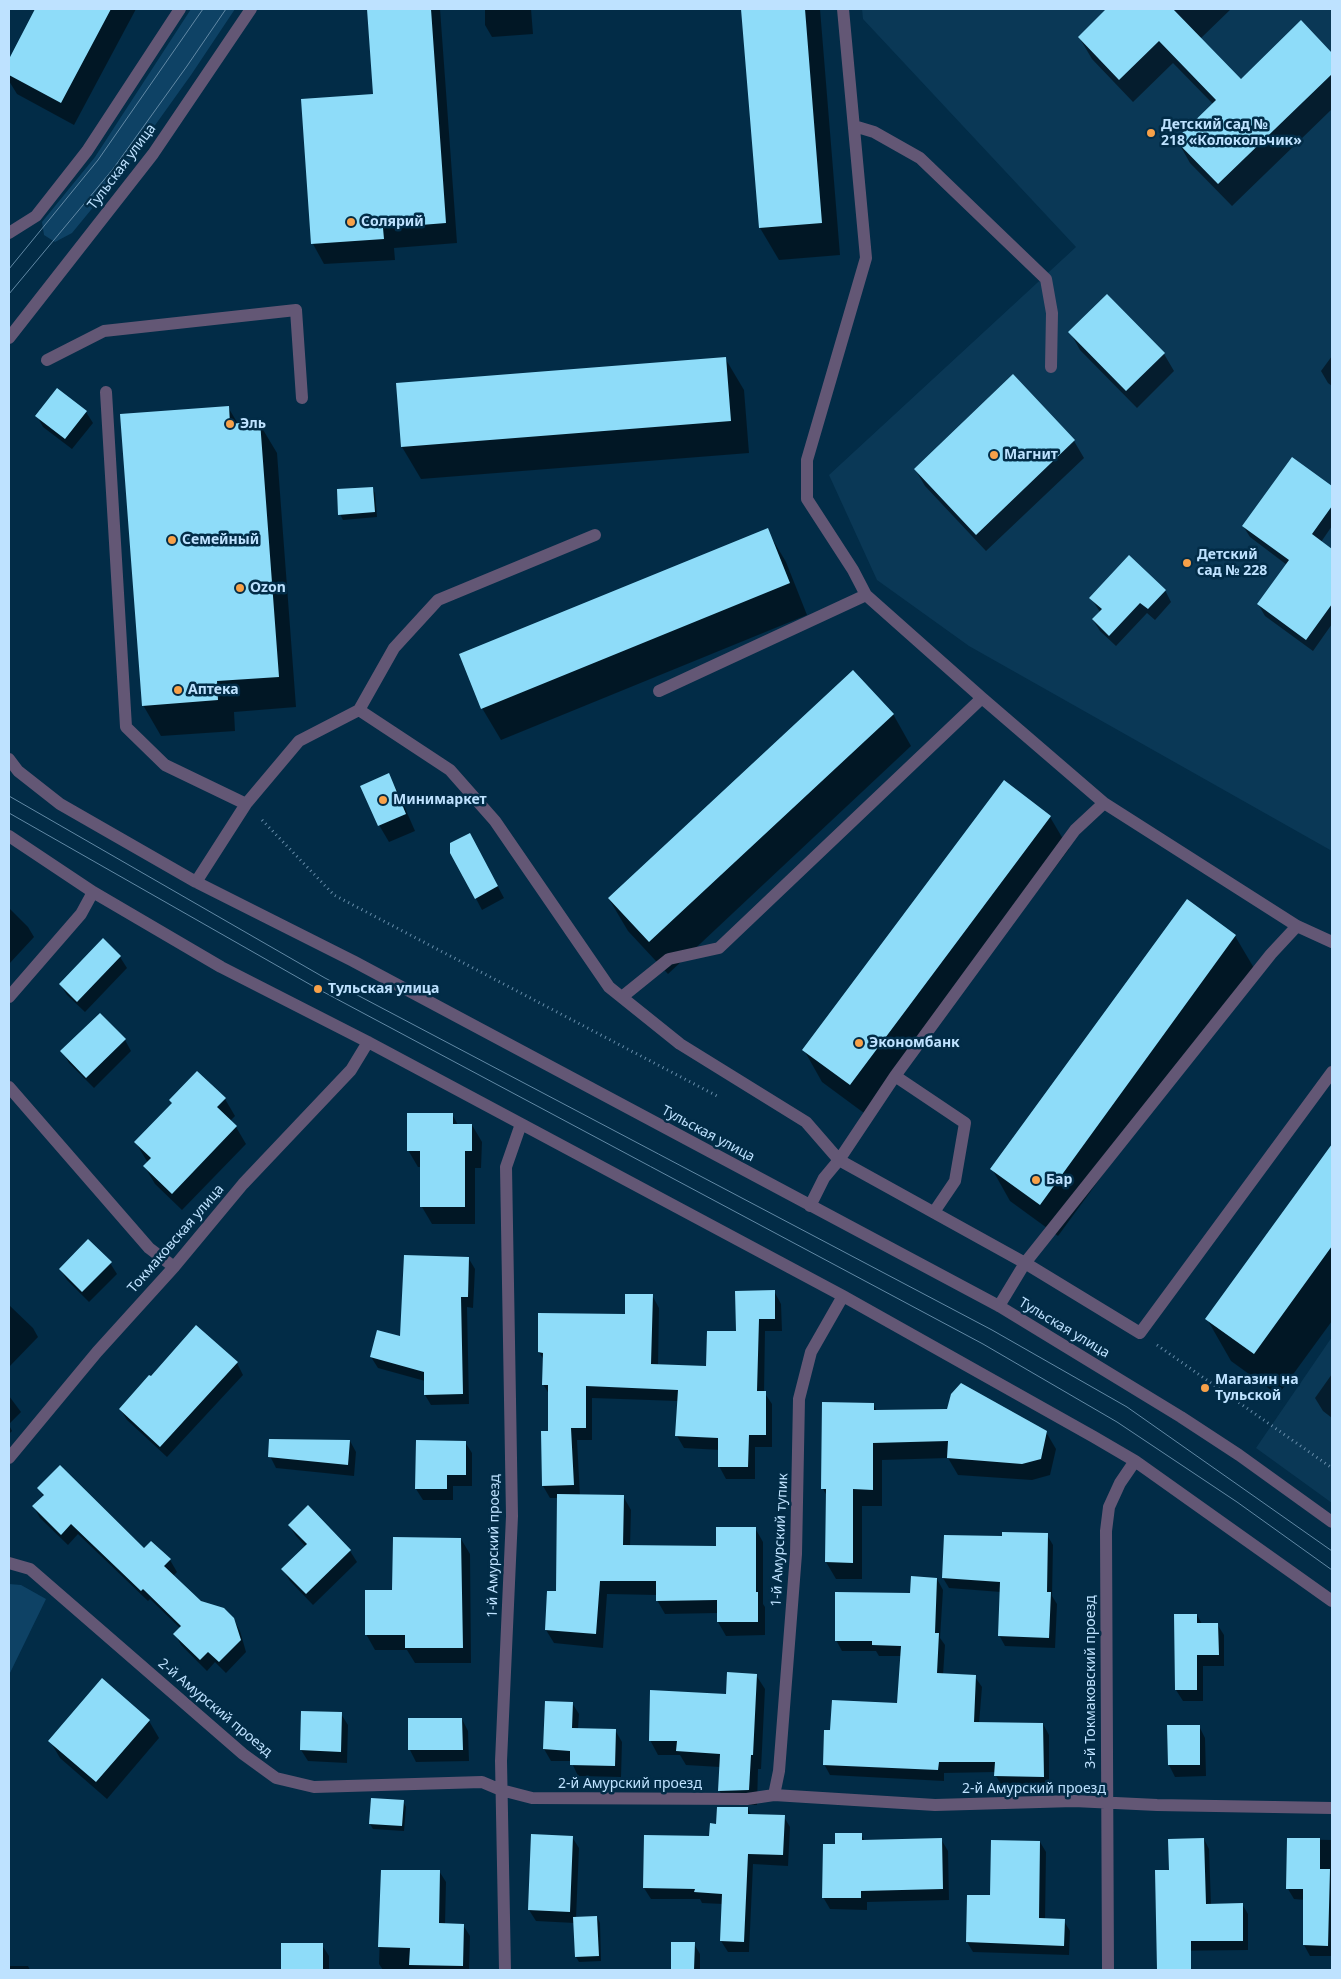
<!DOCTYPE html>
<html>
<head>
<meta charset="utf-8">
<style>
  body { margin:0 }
  #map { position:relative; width:1341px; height:1979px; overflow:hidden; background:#022c47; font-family:"Noto Sans",sans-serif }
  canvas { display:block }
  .frame { position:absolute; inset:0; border:10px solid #bee2ff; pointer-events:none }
</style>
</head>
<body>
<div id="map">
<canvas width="1341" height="1979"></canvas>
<div class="frame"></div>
</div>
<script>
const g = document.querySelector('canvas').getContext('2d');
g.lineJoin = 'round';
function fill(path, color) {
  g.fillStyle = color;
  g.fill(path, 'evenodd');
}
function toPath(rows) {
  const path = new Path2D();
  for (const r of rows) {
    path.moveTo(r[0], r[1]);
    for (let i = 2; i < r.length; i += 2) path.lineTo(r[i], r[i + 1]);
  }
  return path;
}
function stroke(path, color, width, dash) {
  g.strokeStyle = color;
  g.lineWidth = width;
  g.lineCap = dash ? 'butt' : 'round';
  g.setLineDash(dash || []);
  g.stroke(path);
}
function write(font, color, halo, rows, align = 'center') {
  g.font = font + ' "Noto Sans",sans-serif';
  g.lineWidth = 5;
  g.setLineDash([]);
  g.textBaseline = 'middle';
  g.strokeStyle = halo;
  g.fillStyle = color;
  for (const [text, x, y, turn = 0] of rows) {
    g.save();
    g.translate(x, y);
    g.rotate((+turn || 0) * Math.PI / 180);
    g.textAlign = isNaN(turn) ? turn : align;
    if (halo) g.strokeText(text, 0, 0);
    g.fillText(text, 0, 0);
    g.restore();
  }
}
const built = toPath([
  [862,9,1332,9,1332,851,969,646,877,580,829,475,1076,247,863,19],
  [1332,1337,1332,1503,1256,1448]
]);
const green = toPath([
  [191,9,235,9,191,75,118,177,72,233,55,242,44,235,42,222,95,157],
  [9,1584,21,1585,46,1599,9,1675]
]);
const shadow = toPath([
  [37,9,136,9,74,125,17,94,9,81,9,61],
  [368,9,440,9,457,243,394,248,395,260,324,264,313,244,302,100,375,95],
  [485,9,531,9,533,34,492,37,485,25],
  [742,9,820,9,840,255,779,260,760,228],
  [1108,9,1231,9,1200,39,1241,80,1301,22,1332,54,1332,109,1232,206,1190,163,1177,140,1213,104,1173,63,1133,102,1092,59,1079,37],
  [1107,296,1164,354,1174,371,1137,408,1080,350,1070,332],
  [1332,356,1332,386,1328,383,1321,371],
  [725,358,744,390,749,453,421,479,402,447],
  [1013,376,1074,441,1084,458,986,551,925,486,915,469],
  [228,407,238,424,259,423,277,453,296,707,234,712,235,731,161,736,143,705],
  [86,412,93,423,72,449,43,427,37,416],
  [1292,458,1332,487,1332,526,1321,542,1332,551,1332,624,1313,651,1265,616,1258,604,1287,565,1250,537,1243,526],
  [372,488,375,493,377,517,343,520,340,514],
  [767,530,786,562,807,615,501,740,482,708],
  [1165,590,1171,602,1155,620,1147,613,1116,646,1100,631,1093,620,1100,612,1091,598],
  [893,714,911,746,668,974,628,931,609,899],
  [388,775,398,792,415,831,389,842,379,825],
  [1050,817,1069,849,868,1116,822,1082,804,1050],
  [476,846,504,898,482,910,452,853],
  [9,908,28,927,34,937,9,964],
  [1235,936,1254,968,1058,1236,1010,1201,992,1169],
  [120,957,127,968,85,1012,67,995,60,984],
  [125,1040,131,1051,94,1088,69,1063,62,1051],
  [197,1072,225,1099,235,1116,230,1121,236,1127,246,1144,182,1210,155,1184,145,1167,148,1163,136,1143,173,1104],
  [452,1114,458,1125,472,1125,482,1142,481,1168,475,1168,475,1224,432,1224,422,1207,421,1167,418,1167,408,1150],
  [1332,1146,1332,1321,1278,1395,1231,1361,1207,1319],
  [469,1259,475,1269,473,1308,467,1307,469,1404,431,1405,425,1395,425,1381,378,1368,371,1357,402,1337],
  [110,1263,117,1274,89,1302,67,1280,60,1269],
  [774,1291,781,1304,782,1331,765,1331,764,1392,772,1404,772,1447,755,1447,755,1479,726,1479,719,1466,720,1450,684,1448,677,1436,678,1401,592,1398,592,1440,577,1440,580,1496,623,1496,631,1510,630,1546,717,1547,755,1528,763,1542,763,1604,765,1607,765,1635,726,1636,718,1622,718,1613,665,1614,657,1600,657,1595,607,1594,603,1648,554,1643,546,1630,557,1592,559,1498,550,1498,543,1486,543,1432,549,1432,549,1394,543,1384,544,1360,539,1352,626,1315,652,1295,659,1308,658,1366,707,1368],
  [9,1305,33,1328,38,1337,9,1367],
  [237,1363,243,1375,167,1457,127,1420,120,1409],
  [1332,1374,1332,1418,1323,1411,1315,1398],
  [9,1396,21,1412,9,1424],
  [873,1404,877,1411,1046,1432,1056,1449,1050,1475,1032,1480,958,1475,948,1458,882,1460,882,1506,862,1506,862,1579,836,1579,826,1562,827,1496,823,1489],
  [9,1425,12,1431,9,1434],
  [350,1441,356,1452,354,1476,276,1468,270,1456],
  [465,1442,472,1453,472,1486,453,1486,453,1500,423,1500,416,1489],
  [39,1489,144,1549,151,1542,170,1560,177,1572,173,1576,200,1602,233,1618,240,1631,246,1652,226,1673,215,1662,207,1671,181,1645,175,1634,180,1628,150,1599,148,1601,78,1534,68,1545,40,1518,34,1507,44,1497],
  [308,1507,350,1551,357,1562,313,1605,290,1581,283,1570,306,1547,296,1536,289,1525],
  [1047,1535,1053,1545,1052,1596,1057,1604,1055,1648,1005,1646,999,1635,1001,1592,949,1588,943,1578,1003,1538],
  [461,1539,470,1554,471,1663,415,1663,407,1650,375,1650,366,1634,393,1591],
  [937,1579,943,1590,940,1638,945,1645,943,1675,975,1677,982,1687,979,1724,1043,1724,1049,1735,1049,1787,1002,1786,996,1776,996,1772,944,1773,944,1781,830,1775,824,1764,832,1732,898,1705,902,1656,879,1656,876,1651,842,1651,836,1640],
  [1197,1615,1202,1624,1217,1624,1224,1635,1224,1666,1203,1666,1203,1701,1183,1701,1176,1690],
  [756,1675,765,1689,761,1769,758,1769,757,1805,727,1805,719,1790,720,1767,686,1765,680,1755,658,1755,650,1740,727,1695],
  [546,1702,572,1703,579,1714,578,1729,615,1730,622,1742,621,1777,578,1776,571,1761,551,1761,544,1749],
  [341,1714,348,1725,347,1763,308,1761,301,1750],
  [462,1719,468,1731,469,1761,416,1762,410,1750,409,1720],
  [149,1721,159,1738,107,1799,60,1758,50,1741],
  [1168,1726,1199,1726,1205,1738,1206,1776,1175,1777,1169,1765],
  [403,1801,406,1807,404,1831,373,1829,370,1824],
  [748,1808,751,1815,784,1817,790,1827,788,1866,753,1864,749,1952,728,1952,721,1941,723,1904,702,1903,700,1899,651,1899,644,1888,645,1836,710,1838,717,1825],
  [861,1834,865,1841,941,1839,948,1851,949,1900,867,1902,867,1910,830,1909,823,1897,837,1845],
  [572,1837,579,1848,576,1918,597,1917,600,1923,601,1961,579,1962,576,1957,575,1923,536,1921,529,1910],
  [1204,1839,1209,1849,1211,1905,1242,1904,1248,1914,1248,1950,1164,1951,1170,1871],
  [1288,1839,1332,1840,1332,1956,1310,1956,1304,1945,1305,1900,1294,1899,1288,1889],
  [1040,1842,1046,1852,1045,1920,1064,1921,1070,1931,1069,1955,973,1952,967,1942,991,1896],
  [439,1871,446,1882,445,1924,463,1925,470,1936,469,1970,383,1970,379,1964,382,1872],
  [672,1943,694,1944,700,1954,700,1970,672,1970],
  [282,1944,322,1945,329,1956,329,1970,282,1970],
  [9,1966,28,1966,30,1970,9,1970]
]);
const building = toPath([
  [35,9,111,9,61,103,9,75,9,59],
  [367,9,431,9,446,223,383,228,384,239,311,244,301,99,373,94],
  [741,9,805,9,822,223,759,228],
  [1106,9,1173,9,1241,79,1301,20,1332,53,1332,74,1218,184,1175,140,1216,100,1159,41,1119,80,1078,37],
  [1107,294,1165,353,1126,391,1068,332],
  [726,357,731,421,401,447,396,383],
  [1013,374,1075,440,976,535,914,469],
  [57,388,87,411,65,439,35,416],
  [229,406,230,424,260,421,279,677,217,681,218,700,142,706,120,414],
  [1292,457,1332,486,1332,506,1312,534,1332,549,1332,604,1306,640,1257,604,1289,560,1242,526],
  [373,487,375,512,338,515,337,489],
  [768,528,790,583,481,709,459,654],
  [1129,555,1166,590,1148,609,1140,603,1109,636,1092,619,1102,609,1089,598],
  [853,670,894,714,649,942,608,898],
  [389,773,406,814,378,826,360,786],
  [1004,780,1051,816,850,1085,802,1050],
  [470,833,498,886,475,899,450,853,450,843],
  [1187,899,1236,935,1040,1205,990,1169],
  [103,938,121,956,77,1002,59,984],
  [100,1013,126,1039,86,1078,60,1051],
  [197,1071,226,1098,217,1107,237,1126,172,1194,143,1166,151,1158,134,1142,172,1103,169,1100],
  [407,1113,453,1113,453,1124,472,1124,472,1151,465,1151,465,1207,420,1207,420,1151,407,1151],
  [1332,1144,1332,1246,1254,1354,1205,1319],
  [88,1239,112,1262,82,1292,59,1269],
  [404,1255,469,1257,468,1297,461,1297,463,1394,424,1395,424,1372,370,1357,377,1330,400,1336],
  [775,1290,775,1319,759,1319,757,1391,766,1391,766,1435,749,1435,748,1467,718,1467,718,1438,675,1436,678,1390,586,1386,586,1428,571,1428,574,1485,542,1486,541,1431,548,1431,548,1385,542,1385,543,1353,538,1352,538,1313,625,1314,625,1294,653,1294,651,1364,706,1366,707,1331,736,1331,735,1291],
  [196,1325,238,1362,160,1447,119,1409,149,1375,151,1376],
  [961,1383,1047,1431,1041,1459,1022,1464,947,1458,948,1441,873,1443,873,1490,853,1489,853,1563,825,1562,826,1489,821,1489,822,1402,874,1403,874,1410,947,1409,951,1394],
  [269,1439,350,1440,348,1465,268,1457],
  [416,1440,466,1441,466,1475,447,1475,447,1489,415,1489],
  [60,1465,144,1548,151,1541,171,1559,164,1566,201,1601,224,1608,234,1618,241,1640,219,1662,208,1652,200,1660,173,1634,181,1626,143,1589,141,1591,71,1524,61,1535,32,1506,44,1495,37,1488],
  [557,1494,624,1495,623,1545,716,1546,716,1527,756,1527,756,1592,758,1592,758,1622,717,1622,717,1600,656,1601,656,1581,600,1581,596,1634,545,1630,547,1591,556,1591],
  [308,1505,351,1550,306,1594,281,1569,307,1544,288,1525],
  [1002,1532,1048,1533,1047,1592,1051,1592,1049,1638,998,1636,1000,1582,942,1578,944,1535,1002,1536],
  [393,1537,461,1538,463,1648,405,1648,405,1635,365,1635,365,1590,392,1590],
  [911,1576,937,1578,935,1633,939,1633,937,1673,976,1675,974,1722,1043,1723,1044,1777,994,1776,995,1762,939,1762,938,1770,823,1765,824,1730,830,1730,832,1700,897,1703,901,1646,872,1645,872,1641,835,1641,835,1592,910,1593],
  [1174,1614,1197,1614,1197,1623,1218,1623,1219,1655,1197,1655,1197,1690,1175,1690],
  [727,1672,757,1674,753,1755,751,1755,749,1790,718,1791,720,1754,676,1751,677,1741,649,1741,650,1690,726,1694],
  [102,1678,150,1720,96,1782,48,1741],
  [545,1701,573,1702,572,1728,616,1729,615,1766,570,1765,570,1751,543,1749],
  [301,1711,342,1712,341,1752,300,1750],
  [408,1718,462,1718,463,1750,408,1750],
  [1167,1725,1200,1725,1200,1765,1168,1765],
  [371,1798,404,1800,402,1826,369,1824],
  [717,1807,748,1807,748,1814,785,1815,783,1855,748,1854,744,1942,720,1941,722,1894,694,1892,695,1889,643,1888,644,1835,709,1836,710,1823,716,1824],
  [835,1833,862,1833,862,1840,942,1838,943,1889,861,1891,861,1898,822,1898,823,1844,835,1844],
  [531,1834,573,1836,570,1912,528,1910],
  [1204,1838,1206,1904,1243,1903,1243,1941,1191,1941,1191,1970,1157,1970,1155,1870,1169,1870,1168,1839],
  [1287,1838,1320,1838,1320,1869,1330,1869,1328,1946,1303,1945,1303,1889,1286,1889],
  [991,1840,1040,1841,1039,1918,1065,1919,1064,1946,966,1942,967,1895,990,1895],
  [381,1870,440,1870,439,1923,464,1924,463,1966,409,1965,410,1948,378,1947],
  [597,1916,599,1956,575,1957,573,1917],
  [671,1942,695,1942,694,1970,671,1970],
  [281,1943,323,1943,323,1970,281,1970]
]);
const path = toPath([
  [262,820,334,895,719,1097],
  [1157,1345,1332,1468]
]);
const minor = toPath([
  [843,9,866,258,807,460,807,499,853,570,866,595,982,698,1104,803,1297,926,1332,942],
  [854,126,874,132,920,158,1046,279,1052,313,1051,367],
  [9,233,36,216,87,151,180,9],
  [9,338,153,154,251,9],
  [47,360,104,331,296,310,302,398],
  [106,392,126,727,165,765,246,804],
  [659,691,866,595],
  [359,710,394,648,438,600,595,535],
  [9,759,18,771,60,804,196,882,353,961,999,1306,1181,1417,1239,1455,1332,1522],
  [9,836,93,892,221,967,368,1042,843,1296,1094,1437,1135,1461,1332,1601],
  [196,882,246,804,299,741,359,710,450,770,495,821,609,987,680,1044,806,1122,839,1160,1025,1263,1140,1333,1332,1072],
  [9,997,81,914,93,892],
  [622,997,669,959,719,948,982,698],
  [895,1076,965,1123,955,1181,934,1212],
  [9,1087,149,1248,174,1267],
  [810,1206,824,1178,839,1160,895,1076,1075,830,1104,803],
  [999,1306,1025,1263,1271,954,1297,926],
  [9,1458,97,1352,174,1267,243,1184,351,1070,368,1042],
  [9,1563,30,1569,243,1754,276,1778,314,1787,482,1782,501,1790,532,1798,747,1799,774,1795,935,1805,1074,1801,1157,1805,1332,1808],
  [774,1795,779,1771,796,1554,799,1399,811,1352,843,1296],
  [505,1970,501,1761,512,1516,506,1167,521,1124],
  [1108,1970,1106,1531,1109,1507,1120,1483,1135,1461]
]);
const tram = toPath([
  [9,269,98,160,203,9],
  [9,294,113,169,187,66,226,9],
  [9,796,325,978,992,1330,1127,1407,1332,1551],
  [9,813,318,989,983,1344,1117,1422,1237,1502,1332,1570]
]);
const markers = [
  [1151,133,5,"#f7a149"],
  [351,222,5,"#f7a149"],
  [230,424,5,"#f7a149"],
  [994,455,5,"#f7a149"],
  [172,540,5,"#f7a149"],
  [1187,563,5,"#f7a149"],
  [240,588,5,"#f7a149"],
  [178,690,5,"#f7a149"],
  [383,800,5,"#f7a149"],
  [318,989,5,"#f7a149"],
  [859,1043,5,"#f7a149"],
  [1036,1180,5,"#f7a149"],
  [1205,1388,5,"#f7a149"]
];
const poiNames = [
  ["Детский сад №",1161,125],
  ["218 «Колокольчик»",1161,141],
  ["Солярий",361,222],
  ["Эль",240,424],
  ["Магнит",1004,455],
  ["Семейный",182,540],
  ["Детский",1197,555],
  ["сад № 228",1197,571],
  ["Ozon",250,588],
  ["Аптека",188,690],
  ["Минимаркет",393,800],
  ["Тульская улица",328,989],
  ["Экономбанк",869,1043],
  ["Бар",1046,1180],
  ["Магазин на",1215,1380],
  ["Тульской",1215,1396]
];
const streetNames = [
  ["Тульская улица",122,167,-53],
  ["Тульская улица",708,1134,28],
  ["Токмаковская улица",176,1239,-49],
  ["Тульская улица",1064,1328,31],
  ["1-й Амурский тупик",780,1540,-87],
  ["1-й Амурский проезд",494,1546,-89],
  ["3-й Токмаковский проезд",1091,1682,-90],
  ["2-й Амурский проезд",215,1708,40],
  ["2-й Амурский проезд",630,1784],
  ["2-й Амурский проезд",1034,1789]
];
fill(built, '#0a3856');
fill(green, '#0e4265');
fill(shadow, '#0007');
fill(building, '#8edcf9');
stroke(path, '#678daa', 3, [1, 4]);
stroke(minor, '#635775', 12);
stroke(tram, '#6289a5', 1);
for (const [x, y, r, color] of markers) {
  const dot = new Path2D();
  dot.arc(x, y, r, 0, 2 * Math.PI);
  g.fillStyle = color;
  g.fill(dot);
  stroke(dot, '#022c47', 2);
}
write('bold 14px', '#bee2ff', '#022c47', poiNames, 'left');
write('14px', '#bee2ff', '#022c47', streetNames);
</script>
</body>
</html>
